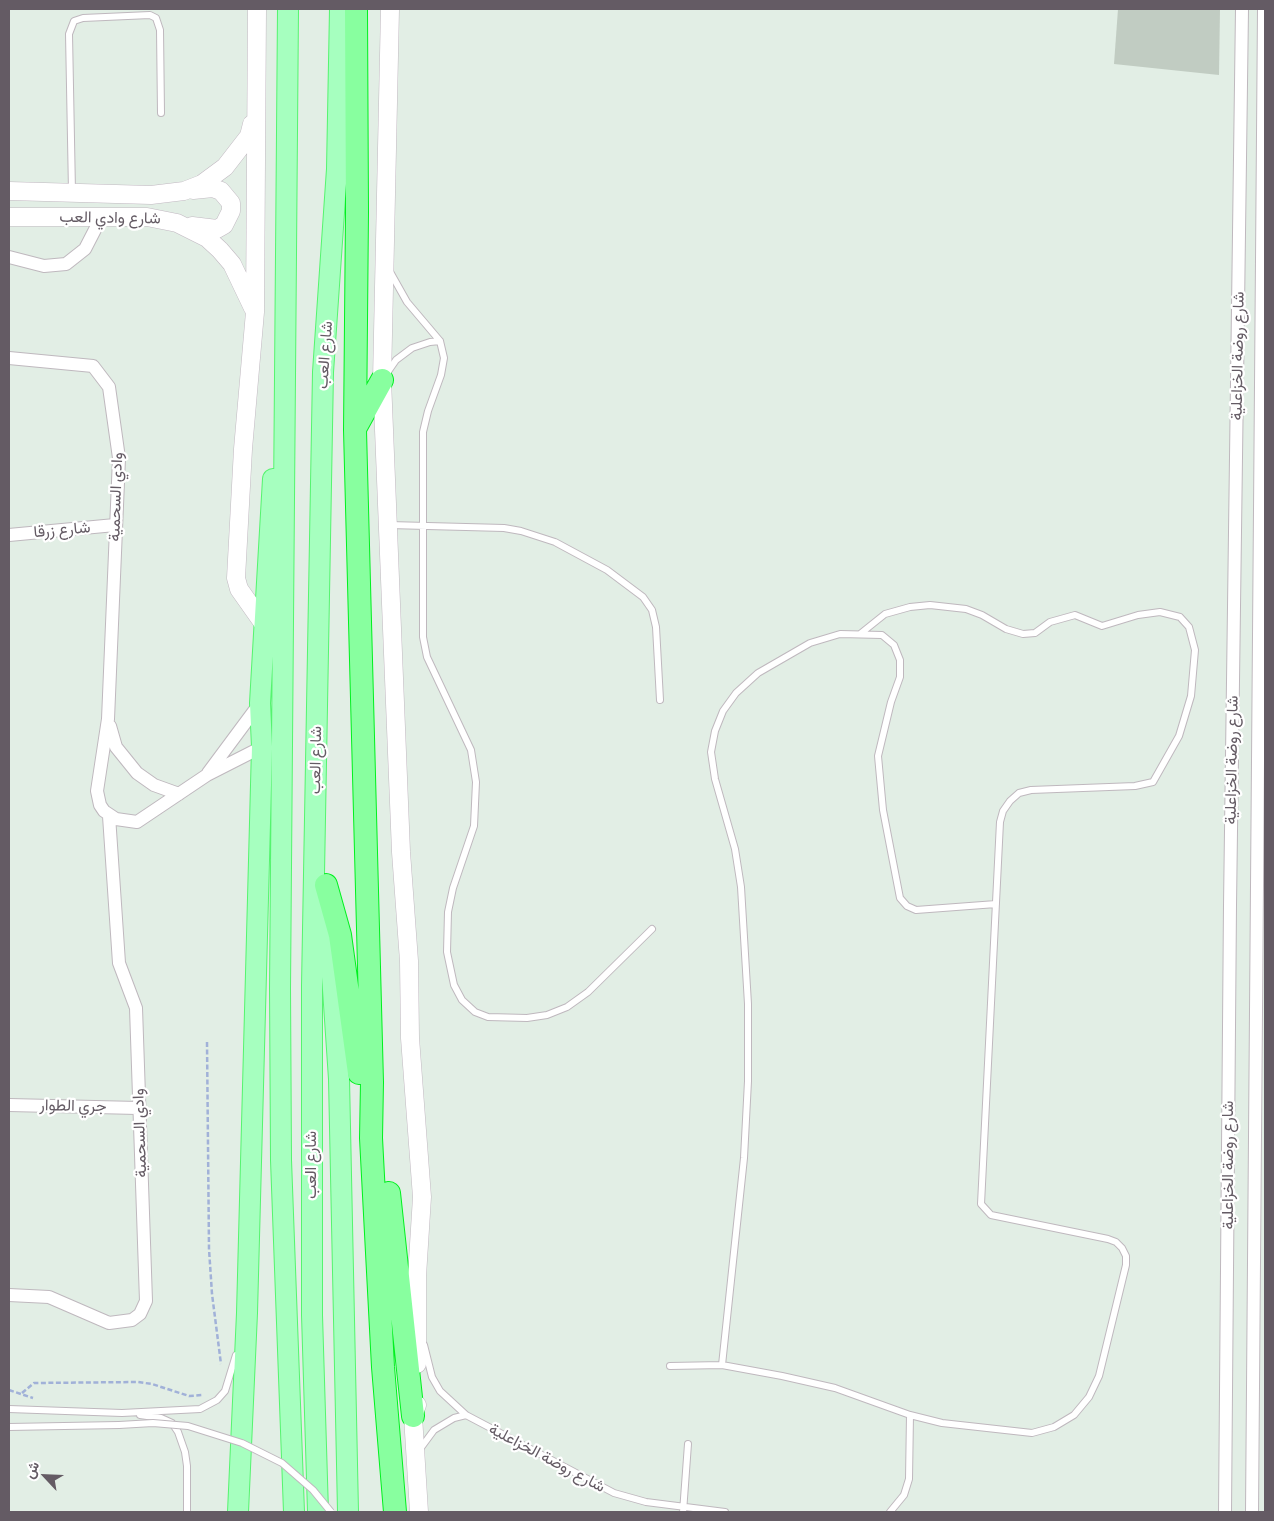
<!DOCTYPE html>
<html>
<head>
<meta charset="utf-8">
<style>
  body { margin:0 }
  #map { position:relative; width:1274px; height:1521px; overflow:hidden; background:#e2eee5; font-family:Cabin,Vazirmatn,sans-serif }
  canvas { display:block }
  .frame { position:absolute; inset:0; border:10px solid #645b64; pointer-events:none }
  .north { position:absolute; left:20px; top:1451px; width:50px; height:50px; -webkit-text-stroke:4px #fff; paint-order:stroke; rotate:295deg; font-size:14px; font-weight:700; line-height:20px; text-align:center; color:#645b64 }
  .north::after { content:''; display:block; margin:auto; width:18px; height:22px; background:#645b64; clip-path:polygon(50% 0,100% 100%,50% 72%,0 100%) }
</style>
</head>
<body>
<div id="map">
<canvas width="1274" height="1521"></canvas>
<div class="frame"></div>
<div class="north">ش</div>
</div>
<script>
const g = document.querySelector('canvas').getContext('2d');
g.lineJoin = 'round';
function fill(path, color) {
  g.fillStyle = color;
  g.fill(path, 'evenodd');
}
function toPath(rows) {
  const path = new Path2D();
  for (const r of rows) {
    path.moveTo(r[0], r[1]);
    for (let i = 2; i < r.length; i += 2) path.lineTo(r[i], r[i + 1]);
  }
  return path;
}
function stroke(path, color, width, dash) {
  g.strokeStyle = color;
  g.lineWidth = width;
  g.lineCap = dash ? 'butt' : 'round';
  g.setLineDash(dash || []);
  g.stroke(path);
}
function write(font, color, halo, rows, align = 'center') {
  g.font = font + ' Cabin,Vazirmatn,sans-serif';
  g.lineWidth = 4.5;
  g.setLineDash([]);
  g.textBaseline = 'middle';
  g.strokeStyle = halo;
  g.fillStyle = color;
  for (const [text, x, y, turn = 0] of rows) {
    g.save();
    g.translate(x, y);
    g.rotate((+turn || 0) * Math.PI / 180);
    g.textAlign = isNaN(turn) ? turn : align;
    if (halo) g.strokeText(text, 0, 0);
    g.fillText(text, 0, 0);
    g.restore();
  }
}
const building = toPath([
  [1118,9,1220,9,1219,75,1114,64]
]);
const path = toPath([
  [207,1042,209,1249,212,1294,221,1364],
  [9,1390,33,1398],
  [22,1393,34,1383,138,1382,152,1384,189,1396,202,1395]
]);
const lane = toPath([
  [72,192,69,34,74,21,83,18,150,15,156,18,160,30,161,113],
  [389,270,407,302,440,341,444,358,441,375,428,411,423,432,423,637,427,657,471,750,476,782,474,826,453,888,448,912,447,952,454,985,462,1000,475,1012,488,1017,527,1018,547,1015,567,1007,588,992,652,929],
  [387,373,396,360,412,348,430,342,440,341],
  [389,525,504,528,521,531,555,542,607,570,643,597,652,610,656,627,660,700],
  [424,1345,432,1377,440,1391,466,1415,614,1493,646,1502,725,1512],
  [722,1365,744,1158,748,1081,748,1004,741,887,735,849,715,779,711,752,715,731,723,711,736,693,758,673,810,643,840,634,882,635,894,645,900,660,900,677,891,702,878,756,883,810,900,898,907,906,916,910,996,904],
  [670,1366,722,1365,782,1376,835,1388,910,1415,942,1423,1032,1433,1054,1427,1074,1415,1089,1397,1099,1376,1126,1265,1126,1256,1122,1248,1116,1242,1108,1239,991,1215,981,1204,1000,822,1003,811,1010,801,1019,793,1031,790,1135,786,1153,782,1179,736,1191,696,1195,650,1189,627,1180,617,1160,612,1138,615,1102,626,1075,615,1050,622,1035,633,1023,634,1006,629,982,615,966,609,930,605,910,607,885,614,860,634],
  [9,1409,122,1413,200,1409,217,1400,225,1391,236,1355],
  [140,1415,161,1418,172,1423,178,1432,185,1452,187,1466,187,1512],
  [9,1427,119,1425],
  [420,1449,434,1430,454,1418,466,1415],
  [683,1512,688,1444],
  [890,1512,904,1495,909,1479,910,1415]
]);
const street = toPath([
  [9,257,44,266,66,264,85,249,102,216],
  [9,358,93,366,109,387,119,458,108,719,97,791,100,805,104,811,116,819,137,822,207,775,262,747],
  [9,535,115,525],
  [110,726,116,747,137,773,154,785,179,794],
  [208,773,260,703],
  [9,1105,138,1108],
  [9,1295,49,1297,109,1323,132,1320,140,1314,146,1301,136,1008,119,963,109,816],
  [1225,1512,1230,905,1242,9],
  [1252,1512,1264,9]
]);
const secondary = toPath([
  [257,9,255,312,243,449,236,578,239,589,263,623],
  [390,9,382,380,401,852,409,961,410,1038,422,1197,417,1276,417,1364],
  [9,191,151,195,184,191,202,184,225,167,249,136,252,124],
  [9,217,147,217,177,223,207,238,220,250,232,264,253,308],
  [192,226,217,229,224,225,231,211,231,203,221,191,213,188,193,190],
  [417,1405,413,1416,419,1512]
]);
const primary = toPath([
  [288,9,280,988,281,1160,294,1512],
  [328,915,339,1079,348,1512],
  [238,1512,247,1313,262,747,260,703,273,479],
  [318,1512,312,1315,312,985,323,372,337,169,340,9]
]);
const highway = toPath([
  [356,9,357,212,355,430,372,1082,371,1138,383,1367,395,1512],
  [356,427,382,380],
  [326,885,340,935,359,1073],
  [389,1193,413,1416]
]);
const laneBridge = toPath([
  [119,1425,153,1423,188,1426,242,1443,282,1463,313,1490,331,1512]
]);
const streetNames = [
  ["شارع وادي العب",110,218,1],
  ["شارع العب",325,355,-86],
  ["شارع روضة الخزاعلية",1238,356,-89],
  ["وادي السحمية",116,497,-88],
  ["شارع زرقا",62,530,-5],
  ["شارع العب",316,760,-89],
  ["شارع روضة الخزاعلية",1232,760,-89],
  ["جري الطوار",73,1106,1],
  ["وادي السحمية",140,1133,-92],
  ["شارع العب",311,1165,-90],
  ["شارع روضة الخزاعلية",1228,1165,-90],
  ["شارع روضة الخزاعلية",547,1458,28]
];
fill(building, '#c1ccc2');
stroke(lane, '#bfb8be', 8);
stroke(street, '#bfb8be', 14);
stroke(secondary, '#c1b8c1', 19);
stroke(primary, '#55f46f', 22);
stroke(highway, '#00f01f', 24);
stroke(path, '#a1b1d8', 2.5, [5, 2.5]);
stroke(lane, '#fff', 6);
stroke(street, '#fff', 12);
stroke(secondary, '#fff', 18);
stroke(primary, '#a6ffbf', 20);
stroke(highway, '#88ff9f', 22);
stroke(laneBridge, '#bfb8be', 8, []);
stroke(laneBridge, '#fff', 6);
write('16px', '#645b64', '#fff', streetNames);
</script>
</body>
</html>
